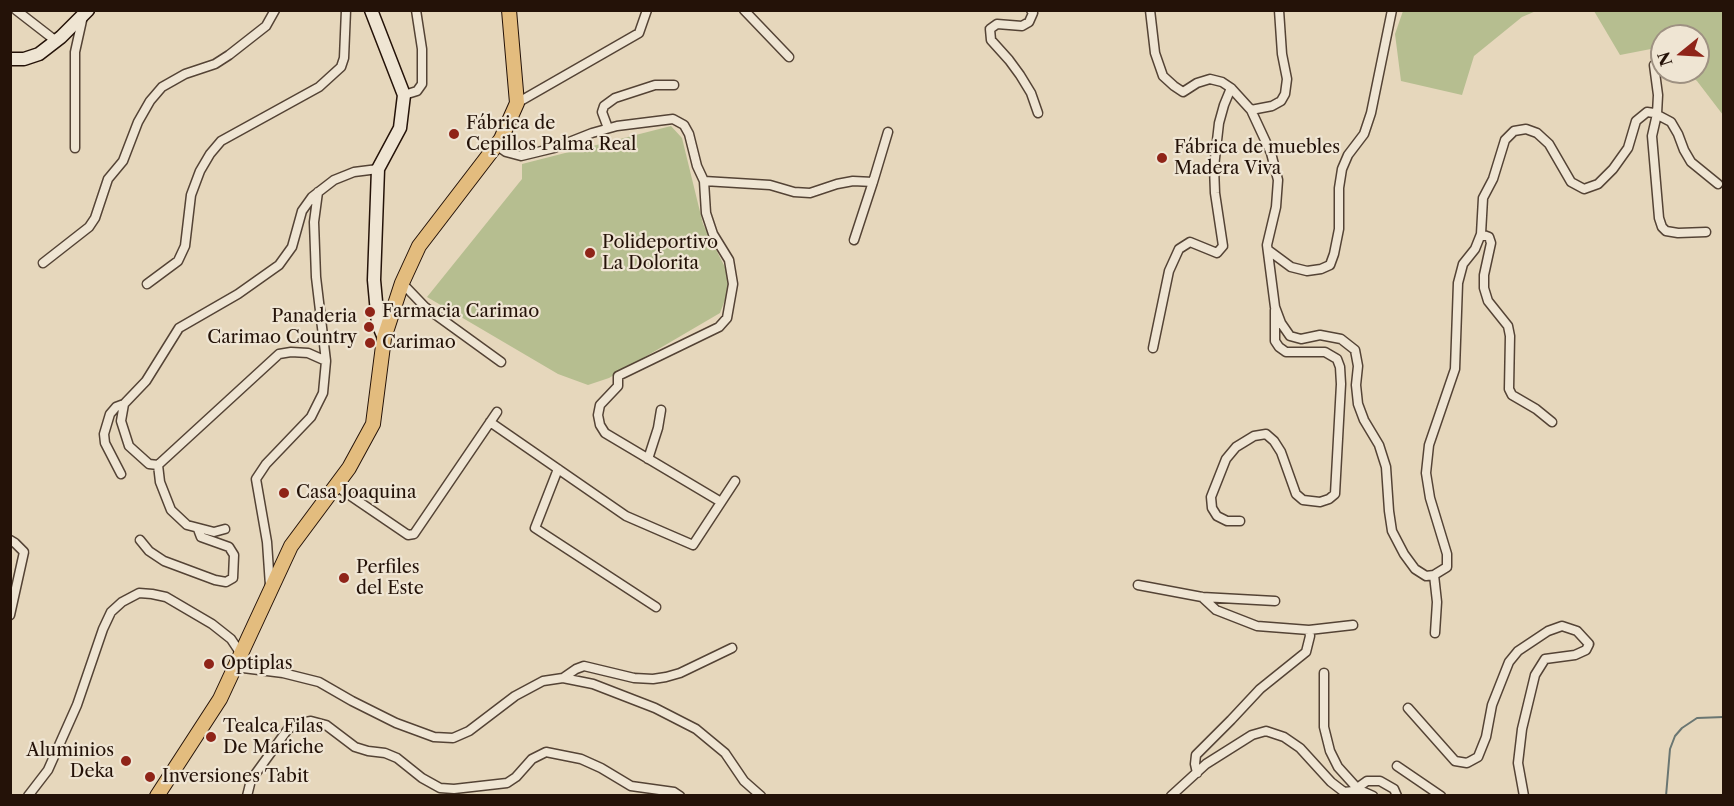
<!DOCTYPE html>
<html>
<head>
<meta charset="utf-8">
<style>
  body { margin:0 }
  #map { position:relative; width:1734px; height:806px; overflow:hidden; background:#e6d7bc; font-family:"Libre Caslon Text",serif }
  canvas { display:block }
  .frame { position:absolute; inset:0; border:12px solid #241208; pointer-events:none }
  .north { position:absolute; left:1650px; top:24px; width:60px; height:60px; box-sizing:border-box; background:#efe5d3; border:2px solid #9e9182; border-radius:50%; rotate:252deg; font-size:16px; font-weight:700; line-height:24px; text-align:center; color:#241208 }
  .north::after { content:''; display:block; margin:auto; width:21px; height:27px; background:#8f2418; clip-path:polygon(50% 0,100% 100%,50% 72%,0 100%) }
</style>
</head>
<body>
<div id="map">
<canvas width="1734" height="806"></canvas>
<div class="frame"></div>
<div class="north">N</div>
</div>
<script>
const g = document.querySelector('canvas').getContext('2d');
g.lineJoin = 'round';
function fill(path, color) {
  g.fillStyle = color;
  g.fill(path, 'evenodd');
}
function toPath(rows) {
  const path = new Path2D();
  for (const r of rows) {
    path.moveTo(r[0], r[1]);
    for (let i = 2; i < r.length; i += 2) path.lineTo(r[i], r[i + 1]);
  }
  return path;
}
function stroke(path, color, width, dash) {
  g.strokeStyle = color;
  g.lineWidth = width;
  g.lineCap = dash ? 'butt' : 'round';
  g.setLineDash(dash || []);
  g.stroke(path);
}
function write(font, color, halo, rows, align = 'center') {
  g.font = font + ' "Libre Caslon Text",serif';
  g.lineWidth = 4.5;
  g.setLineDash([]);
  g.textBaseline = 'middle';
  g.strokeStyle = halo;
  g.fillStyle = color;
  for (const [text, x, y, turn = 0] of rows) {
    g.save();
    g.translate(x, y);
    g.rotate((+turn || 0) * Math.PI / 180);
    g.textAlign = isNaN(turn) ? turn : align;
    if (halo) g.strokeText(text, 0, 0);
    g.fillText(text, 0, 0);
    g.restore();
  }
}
const green = toPath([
  [1403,11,1403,10,1536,11,1522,17,1474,56,1462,95,1401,81,1395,34],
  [1594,11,1723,11,1723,115,1697,81,1686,72,1698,72,1698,36,1662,36,1662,53,1656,48,1620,55],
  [671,126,682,138,703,224,732,281,720,313,609,378,588,385,558,374,427,297,522,179,522,164]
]);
const stream = toPath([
  [1666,796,1670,749,1675,736,1682,728,1697,718,1724,717]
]);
const street = toPath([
  [16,10,56,41],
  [744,10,789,57],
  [1031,10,1033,13,1029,22,1022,26,997,24,990,29,991,40,1009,60,1020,75,1031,93,1038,113],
  [1150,10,1155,53,1163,76,1174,86,1183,92,1197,83,1210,79,1222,82,1231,88,1251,110,1271,153,1278,180,1276,207,1267,245,1275,307,1281,323,1290,336,1301,339,1320,335,1341,339,1355,350,1358,366,1356,385,1358,404,1364,420,1379,445,1386,467,1389,511,1392,531,1404,554,1415,569,1426,576,1434,575,1447,567,1447,554,1430,498,1426,473,1429,445,1455,369,1458,283,1463,264,1475,249,1481,234,1483,198,1493,179,1505,140,1514,131,1526,129,1537,133,1549,144,1571,182,1584,189,1598,184,1613,169,1628,148,1636,121,1647,112,1654,113,1671,122,1678,134,1684,150,1691,162,1718,184],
  [1654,65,1658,95,1657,114,1652,136,1659,218,1662,227,1666,231,1678,233,1706,232],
  [404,95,417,91,422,84,422,49,416,10],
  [517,103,639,33,647,10],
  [1251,110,1272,106,1281,101,1285,94,1287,79,1282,54,1279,10],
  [608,128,602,112,604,106,615,98,655,85,674,85],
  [496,145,506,152,521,156,554,148,592,133,617,126,673,119,684,125,689,134,697,166,704,181,706,213,713,234,729,260,733,284,727,318,719,327,618,376,618,386,600,405,598,415,600,425,605,433,721,502],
  [75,148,75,52,83,16],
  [704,181,770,185,794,192,810,193,837,184,853,181,873,182],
  [318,192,314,222,316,277,326,361],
  [1481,234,1489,237,1491,243,1484,275,1484,288,1488,301,1508,326,1510,336,1509,389,1512,395,1536,409,1552,422],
  [854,240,873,182,888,132],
  [1268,250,1291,267,1307,271,1321,269,1330,265,1334,254,1339,229,1339,188,1342,169,1348,155,1364,134,1371,113,1392,10],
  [43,263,89,227,95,218,108,179,123,161,138,122,150,101,162,87,185,74,215,64,229,55,266,26,275,10],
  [402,283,425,307,501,362],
  [147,284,178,261,185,246,191,195,200,171,210,154,221,141,319,87,341,67,344,58,346,10],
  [1153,348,1169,271,1179,249,1190,242,1217,253,1223,246,1215,193,1214,167,1219,123,1224,105,1231,88],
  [490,422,626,516,693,545,735,481],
  [648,459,658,428,661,410],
  [158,465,160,482,171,510,187,525,214,532,225,529],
  [558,469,535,528,656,607],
  [121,474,105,443,104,434,110,414,116,407,124,404],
  [336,486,408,535,414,534,497,412],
  [1240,521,1227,521,1217,516,1212,508,1211,497,1226,459,1236,447,1254,436,1266,434,1274,441,1281,452,1296,494,1303,500,1320,502,1329,499,1335,494,1341,384,1340,367,1337,359,1325,352,1286,352,1279,347,1275,341,1275,310],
  [10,540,15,543,24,552,10,615],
  [140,540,149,551,164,561,215,580,226,582,233,578,234,555,229,547,201,537,198,529],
  [1434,575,1437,602,1435,633],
  [1138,585,1202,597,1275,601],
  [270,586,267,542,256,479,266,464,311,417,323,393,326,361,308,353,291,352,279,354,158,465,149,464,129,446,121,421,124,404,146,381,179,328,238,294,279,265,292,247,302,211,312,197,334,180,354,172,378,169],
  [1202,597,1216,610,1257,626,1309,630,1353,625],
  [235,667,283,673,319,682,352,701,396,723,434,737,453,738,469,731,515,696,543,681,563,678,593,684,655,708,696,729,725,753,744,781,761,796],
  [1324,673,1324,727,1330,751,1338,767,1357,788],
  [563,678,576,669,584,666,634,678,653,679,666,677,680,673,732,648],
  [1408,708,1455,761,1467,763,1478,757,1486,737,1492,705,1509,662,1518,651,1548,631,1562,626,1577,631,1589,644,1586,650,1575,655,1545,659,1535,675,1522,729,1518,763,1524,796],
  [1397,766,1441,796],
  [1197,773,1195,764,1196,755,1231,720,1260,689,1306,652,1310,636,1309,630],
  [1354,791,1364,792,1373,796],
  [28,796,48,770,77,705,103,629,111,612,122,602,139,593,152,594,166,597,212,624,231,639,241,654],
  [247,796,251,780,288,729,300,723,311,721,326,725,355,747,368,751,385,753,397,758,422,778,440,788,454,789,507,783,516,777,532,759,546,752,581,759,601,768,631,786,674,792,680,796],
  [1171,796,1206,764,1252,735,1266,731,1284,737,1300,748,1331,782,1344,792,1353,791,1367,781,1380,781,1394,789,1397,796]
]);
const secondary = toPath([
  [371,10,404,95,400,128,378,169,374,280,378,324,384,338],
  [10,59,24,59,39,54,61,37,88,10]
]);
const primary = toPath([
  [157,796,220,699,291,546,349,468,373,424,384,338,402,283,419,246,501,139,517,103,509,10]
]);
const markers = [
  [454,134,6,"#8f2418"],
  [1162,158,6,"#8f2418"],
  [590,253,6,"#8f2418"],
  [370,312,6,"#8f2418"],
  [369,327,6,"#8f2418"],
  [370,343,6,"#8f2418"],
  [284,493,6,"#8f2418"],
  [344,578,6,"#8f2418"],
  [209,664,6,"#8f2418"],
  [211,737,6,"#8f2418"],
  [126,761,6,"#8f2418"],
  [150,777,6,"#8f2418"]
];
const poiNames = [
  ["Fábrica de",466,124],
  ["Cepillos Palma Real",466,145],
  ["Fábrica de muebles",1174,148],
  ["Madera Viva",1174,169],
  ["Polideportivo",602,243],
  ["La Dolorita",602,264],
  ["Farmacia Carimao",382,312],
  ["Panaderia",357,317,"right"],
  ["Carimao Country",357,338,"right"],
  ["Carimao",382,343],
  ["Casa Joaquina",296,493],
  ["Perfiles",356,568],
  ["del Este",356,589],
  ["Optiplas",221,664],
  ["Tealca Filas",223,727],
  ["De Mariche",223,748],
  ["Aluminios",114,751,"right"],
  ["Deka",114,772,"right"],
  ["Inversiones Tabit",162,777]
];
fill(green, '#b6be90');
stroke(stream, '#6a7672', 2);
stroke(street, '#544335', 11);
stroke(secondary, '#241208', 15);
stroke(primary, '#241208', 16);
stroke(street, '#efe5d3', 8);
stroke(secondary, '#efe5d3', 12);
stroke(primary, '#e3bc7e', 14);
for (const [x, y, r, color] of markers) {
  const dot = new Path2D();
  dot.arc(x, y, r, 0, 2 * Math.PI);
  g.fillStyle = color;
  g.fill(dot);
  stroke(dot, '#efe5d3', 2);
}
write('18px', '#241208', '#efe5d3', poiNames, 'left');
</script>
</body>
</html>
